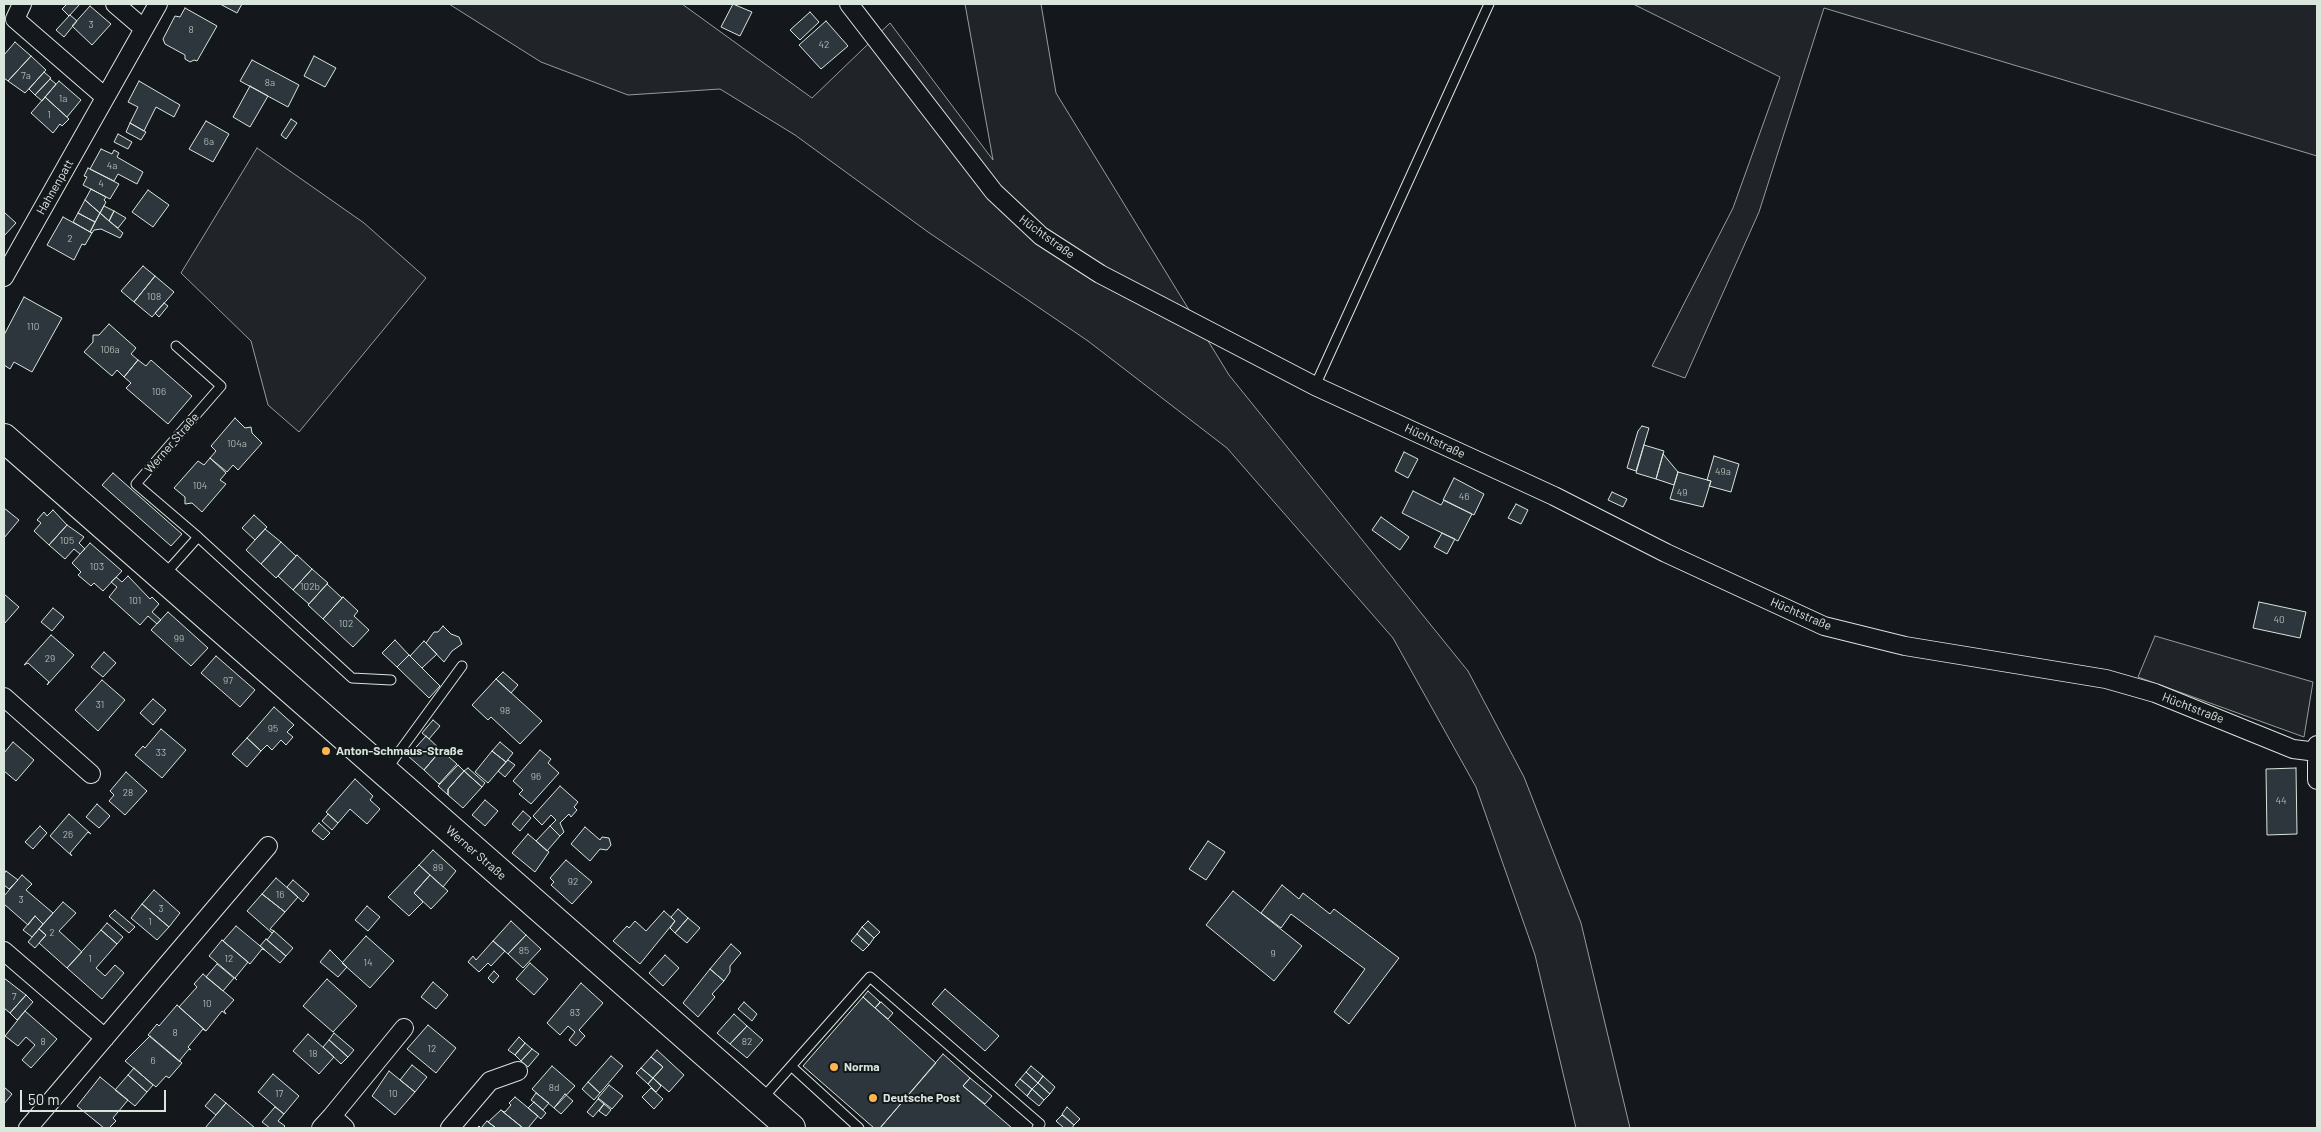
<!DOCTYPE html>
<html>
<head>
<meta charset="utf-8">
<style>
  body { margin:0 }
  #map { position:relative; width:2321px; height:1132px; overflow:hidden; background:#14181c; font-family:Barlow,sans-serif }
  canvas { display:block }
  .frame { position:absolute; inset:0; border:5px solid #d8e6dc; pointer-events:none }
  .scale { position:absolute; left:20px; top:1090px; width:146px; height:22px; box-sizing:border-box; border:2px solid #d8e6dc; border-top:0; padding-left:6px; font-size:15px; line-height:18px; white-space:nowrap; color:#d8e6dc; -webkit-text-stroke:4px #14181c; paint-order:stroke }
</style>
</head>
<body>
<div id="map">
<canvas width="2321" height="1132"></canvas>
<div class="frame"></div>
<div class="scale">50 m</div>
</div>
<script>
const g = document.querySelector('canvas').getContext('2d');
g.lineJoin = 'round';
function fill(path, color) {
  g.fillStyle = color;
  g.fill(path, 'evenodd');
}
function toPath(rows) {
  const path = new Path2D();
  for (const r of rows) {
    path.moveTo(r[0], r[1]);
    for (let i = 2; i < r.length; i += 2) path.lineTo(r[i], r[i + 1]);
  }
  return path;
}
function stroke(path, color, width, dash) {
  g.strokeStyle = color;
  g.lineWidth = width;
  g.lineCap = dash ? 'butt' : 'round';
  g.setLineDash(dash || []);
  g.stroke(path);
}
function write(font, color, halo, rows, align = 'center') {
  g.font = font + ' Barlow,sans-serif';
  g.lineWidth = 4;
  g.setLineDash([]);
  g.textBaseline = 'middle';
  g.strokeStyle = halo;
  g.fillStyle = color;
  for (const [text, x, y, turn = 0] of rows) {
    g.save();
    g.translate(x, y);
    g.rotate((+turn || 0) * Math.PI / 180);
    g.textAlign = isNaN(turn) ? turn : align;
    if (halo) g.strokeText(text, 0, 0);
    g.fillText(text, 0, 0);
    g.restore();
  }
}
const green = toPath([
  [449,4,682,4,812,98,890,23,993,160,965,4,1041,4,1056,93,1229,375,1468,671,1524,777,1581,923,1630,1128,1576,1128,1535,955,1476,787,1393,638,1227,448,1088,341,928,232,795,135,720,89,628,95,541,62,449,4],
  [1633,4,2317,4,2317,156,1824,8,1759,212,1685,378,1652,366,1733,208,1780,77,1633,4],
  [257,148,364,223,426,278,299,432,268,405,251,341,181,273,257,148],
  [2155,636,2313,682,2304,737,2138,677,2155,636]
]);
const building = toPath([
  [67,4,80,4,69,16,62,9,67,4],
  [220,4,242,4,237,13,220,4],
  [733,4,752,12,740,36,721,27,733,4],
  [90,6,111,24,92,45,72,26,90,6],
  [185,8,217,26,197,61,194,60,190,62,185,59,185,55,165,44,163,39,175,16,180,17,185,8],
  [810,12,819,22,800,40,790,30,810,12],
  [70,15,77,21,64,37,56,30,70,15],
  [826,21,848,46,821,69,799,45,826,21],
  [15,42,31,56,8,81,4,78,4,55,15,42],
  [31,56,46,70,25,93,8,81,31,56],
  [314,56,336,68,325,87,304,76,314,56],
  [252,60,299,85,288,107,240,81,252,60],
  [44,72,51,78,35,95,29,89,44,72],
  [50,79,56,84,42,101,35,95,50,79],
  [59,81,81,100,67,117,45,97,59,81],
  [139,81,180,105,174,117,156,107,144,131,130,123,138,107,128,102,139,81],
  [250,86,268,96,250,127,233,117,250,86],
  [45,97,69,119,62,126,60,124,53,133,31,113,45,97],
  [291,119,297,123,286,139,281,135,291,119],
  [206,121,229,134,213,162,189,149,206,121],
  [130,123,146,132,141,140,126,132,130,123],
  [118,134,132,142,128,149,114,142,118,134],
  [101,149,112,154,114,150,119,153,117,157,143,172,137,184,118,174,114,181,90,169,101,149],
  [88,168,119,184,110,199,83,185,87,177,84,176,88,168],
  [91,189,106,197,104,200,106,202,100,213,85,200,91,189],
  [148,190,169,205,153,227,132,212,148,190],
  [85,200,100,213,95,222,78,213,85,200],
  [104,206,114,211,109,221,100,213,104,206],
  [114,211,126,218,118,228,109,221,114,211],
  [4,212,16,223,4,236,4,212],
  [78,213,95,222,90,232,73,222,78,213],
  [100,213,123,233,120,238,101,229,94,230,92,233,90,232,100,213],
  [63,217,92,233,85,245,82,244,74,260,47,245,63,217],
  [143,266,155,276,134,302,121,291,143,266],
  [155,276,174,292,152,317,134,302,155,276],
  [24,297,62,318,32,372,14,362,10,369,4,365,4,335,24,297],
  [164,303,168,306,159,317,155,313,164,303],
  [109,324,136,348,131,354,138,360,124,377,117,370,112,376,84,352,93,342,93,335,99,335,109,324],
  [138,360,146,366,151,360,192,396,168,424,126,388,131,383,124,377,138,360],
  [235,418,245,428,251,427,252,433,262,443,238,470,233,465,227,472,210,458,216,451,211,446,235,418],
  [1642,426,1649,428,1636,471,1627,468,1638,431,1642,426],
  [1644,445,1664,451,1656,479,1636,473,1644,445],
  [1404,452,1418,459,1408,478,1395,471,1404,452],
  [1663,454,1678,472,1674,485,1656,479,1663,454],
  [1714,456,1739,464,1731,492,1709,486,1711,481,1707,480,1714,456],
  [210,458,226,473,220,480,226,484,202,512,192,503,185,504,185,497,174,488,198,461,204,465,210,458],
  [1678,472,1711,481,1703,507,1670,499,1678,472],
  [113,473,182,534,171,546,102,485,113,473],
  [1454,478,1484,494,1474,515,1443,500,1454,478],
  [1413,491,1441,505,1444,500,1472,514,1458,541,1402,513,1413,491],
  [1612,492,1627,499,1623,507,1608,500,1612,492],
  [1516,504,1528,510,1521,524,1508,518,1516,504],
  [4,508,19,520,4,538,4,508],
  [53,510,67,525,49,545,34,531,41,523,37,520,44,512,47,516,53,510],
  [254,515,267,527,255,540,242,528,254,515],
  [1381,517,1409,537,1400,550,1372,530,1381,517],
  [67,525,84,537,79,543,85,549,80,554,74,549,65,559,49,545,67,525],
  [265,529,281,542,261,564,246,550,265,529],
  [1442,533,1455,539,1447,554,1434,547,1442,533],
  [281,542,296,556,276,578,261,564,281,542],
  [90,543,122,571,103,591,94,583,91,586,78,575,81,572,72,563,90,543],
  [297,555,312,569,293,590,278,576,297,555],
  [312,569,328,583,309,604,293,590,312,569],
  [128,576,150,599,152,597,159,604,152,612,161,620,157,624,148,616,140,625,109,597,117,587,111,582,116,577,122,582,128,576],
  [327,584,342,598,323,619,308,605,327,584],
  [4,594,19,607,4,624,4,594],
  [343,597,358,611,354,616,369,630,353,647,323,619,343,597],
  [2259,602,2306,612,2300,638,2253,628,2259,602],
  [53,608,64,617,52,631,41,622,53,608],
  [168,612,208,648,191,666,151,630,168,612],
  [443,626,451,634,459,637,462,644,452,651,444,662,426,643,434,632,438,632,443,626],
  [51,635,74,655,47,685,49,682,28,663,24,665,51,635],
  [395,640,409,655,397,667,382,653,395,640],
  [424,641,437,654,422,668,410,656,424,641],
  [104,652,116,663,103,677,91,667,104,652],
  [409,655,440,686,429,698,397,667,409,655],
  [216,656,255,690,240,707,201,673,216,656],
  [503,672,518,685,511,693,496,679,503,672],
  [496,679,542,721,520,744,491,717,488,720,472,705,496,679],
  [102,680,125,700,98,731,75,710,102,680],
  [153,699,166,710,153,725,140,713,153,699],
  [274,707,294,725,287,732,293,737,286,745,281,740,272,750,267,745,261,751,247,738,274,707],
  [433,720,440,726,429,739,422,733,433,720],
  [161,729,186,750,162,778,135,755,143,746,145,748,161,729],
  [426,736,441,750,424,770,408,756,426,736],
  [247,738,261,751,247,767,232,754,247,738],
  [13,742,34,760,16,781,4,771,4,753,13,742],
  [500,742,513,753,506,762,492,751,500,742],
  [441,750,457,764,439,784,424,770,441,750],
  [540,750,551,759,548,763,559,773,531,804,519,794,523,790,513,781,540,750],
  [492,751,506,762,488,783,475,772,492,751],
  [508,760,515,765,505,777,498,771,508,760],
  [458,765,464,771,448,789,448,795,438,786,458,765],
  [468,768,485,783,482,787,464,771,468,768],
  [2296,768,2297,834,2267,835,2266,769,2296,768],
  [464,771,482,787,463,808,448,795,448,789,464,771],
  [126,772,147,791,125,815,109,801,114,795,110,791,126,772],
  [355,779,373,796,370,800,380,809,367,824,350,809,338,823,326,812,355,779],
  [560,786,578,802,574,807,577,810,571,817,569,814,560,823,564,832,560,836,550,826,556,820,551,815,542,825,533,816,560,786],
  [485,800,498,811,485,826,472,815,485,800],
  [97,804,110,816,99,828,86,817,97,804],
  [523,811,531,818,520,831,512,824,523,811],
  [69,814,91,834,88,832,70,853,72,856,50,836,69,814],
  [328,814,338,823,332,830,322,821,328,814],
  [319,823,330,833,323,840,312,831,319,823],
  [40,826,47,833,33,849,25,842,40,826],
  [550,826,560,836,547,851,536,841,550,826],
  [585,827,600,840,602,837,609,838,611,845,607,850,600,849,590,861,571,844,585,827],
  [528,834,549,852,535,872,512,853,528,834],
  [1208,841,1225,852,1206,880,1189,869,1208,841],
  [433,850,456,871,443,887,419,865,433,850],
  [566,860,592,882,572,904,551,885,554,882,550,878,566,860],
  [419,865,430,875,414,893,423,902,409,916,388,897,419,865],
  [6,871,18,880,9,889,4,885,4,874,6,871],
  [22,875,32,884,26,890,53,913,43,924,35,916,28,925,4,904,4,896,22,875],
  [430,875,448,891,431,909,414,893,430,875],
  [276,878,298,897,285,912,262,894,276,878],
  [293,880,309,894,303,902,287,887,293,880],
  [1282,885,1299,899,1303,893,1330,914,1334,909,1399,958,1349,1024,1334,1012,1365,969,1291,914,1281,928,1261,913,1282,885],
  [154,890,180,913,169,927,142,904,154,890],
  [1233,891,1302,946,1274,981,1206,925,1233,891],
  [262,894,285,912,270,929,274,931,272,933,247,911,262,894],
  [63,902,76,913,59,931,82,952,67,968,39,943,46,935,39,929,63,902],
  [142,904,169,927,157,940,131,918,142,904],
  [367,906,380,917,368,931,355,920,367,906],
  [678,909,688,918,675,933,670,928,675,921,671,917,678,909],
  [115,910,135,927,129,933,109,916,115,910],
  [664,911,675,921,640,964,613,941,627,926,629,928,635,921,646,931,664,911],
  [35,916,43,924,32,937,23,930,35,916],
  [688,918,700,928,687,943,675,933,688,918],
  [511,921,526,935,508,954,493,941,511,921],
  [868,921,880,932,874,938,862,927,868,921],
  [107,923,123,937,117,944,101,930,107,923],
  [236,926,265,950,262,949,250,964,223,941,236,926],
  [862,927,874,938,869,945,857,934,862,927],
  [39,929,46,935,35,948,28,942,39,929],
  [101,930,117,944,96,968,105,976,115,965,124,973,102,999,67,968,101,930],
  [274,931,293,948,286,956,267,940,274,931],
  [857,934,869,945,863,951,851,941,857,934],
  [526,935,541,949,523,968,508,954,526,935],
  [366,936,394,961,370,988,342,963,366,936],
  [266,939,286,956,280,963,260,946,266,939],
  [222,940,248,962,235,978,237,980,209,956,222,940],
  [493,941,505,951,491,966,488,963,479,972,468,962,473,956,476,960,493,941],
  [731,944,741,953,730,966,730,972,724,981,710,969,731,944],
  [330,950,347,967,338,977,320,962,330,950],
  [665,955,679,968,663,986,649,973,665,955],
  [530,963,548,979,534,995,516,979,530,963],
  [217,964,234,978,223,991,206,977,217,964],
  [710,969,724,981,712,994,715,997,698,1017,683,1003,710,969],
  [494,971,499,976,493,983,488,978,494,971],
  [203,974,234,1000,224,1011,226,1014,222,1011,206,1031,179,1007,197,987,194,984,203,974],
  [4,978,26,995,10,1013,4,1008,4,978],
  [327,979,357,1006,333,1032,303,1006,327,979],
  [433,982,448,995,436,1009,421,997,433,982],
  [581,983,603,1003,579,1030,585,1036,576,1046,569,1040,575,1032,568,1026,560,1035,547,1023,581,983],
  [945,989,999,1036,985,1051,932,1004,945,989],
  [868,991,880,1002,875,1008,863,997,868,991],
  [26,995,33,1002,17,1020,10,1013,26,995],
  [863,997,936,1063,880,1128,874,1128,803,1066,863,997],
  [744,1002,757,1014,752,1021,738,1009,744,1002],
  [881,1002,893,1013,888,1019,875,1008,881,1002],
  [177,1005,206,1031,203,1029,188,1047,191,1050,189,1049,180,1060,180,1062,148,1035,157,1024,159,1026,177,1005],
  [25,1011,57,1039,31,1068,22,1060,35,1045,26,1037,18,1046,5,1036,25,1011],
  [734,1014,747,1026,730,1044,717,1033,734,1014],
  [428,1025,456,1048,436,1073,407,1049,428,1025],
  [747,1026,763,1040,747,1058,730,1044,747,1026],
  [334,1033,354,1050,348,1057,329,1040,334,1033],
  [308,1034,334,1057,319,1074,293,1051,308,1034],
  [150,1036,182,1063,169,1078,166,1076,156,1087,125,1061,150,1036],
  [519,1037,525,1043,515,1055,508,1050,519,1037],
  [329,1040,348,1057,341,1064,323,1047,329,1040],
  [525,1043,532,1049,521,1061,515,1055,525,1043],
  [532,1049,539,1054,528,1067,521,1061,532,1049],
  [657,1050,684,1075,669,1092,653,1078,663,1067,651,1057,657,1050],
  [943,1054,970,1078,963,1086,1012,1128,880,1128,943,1054],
  [611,1056,623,1066,600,1093,588,1082,611,1056],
  [651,1057,663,1067,653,1078,641,1068,651,1057],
  [412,1065,427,1077,415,1092,400,1080,412,1065],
  [552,1066,575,1086,554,1108,532,1089,552,1066],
  [1031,1066,1043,1076,1038,1083,1026,1072,1031,1066],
  [134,1068,153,1085,147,1092,128,1075,134,1068],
  [641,1068,653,1078,648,1084,636,1073,641,1068],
  [389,1071,415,1092,395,1115,372,1096,389,1071],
  [1026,1072,1038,1083,1032,1089,1020,1079,1026,1072],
  [273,1074,299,1096,284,1114,258,1092,273,1074],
  [128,1075,147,1092,135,1106,115,1090,128,1075],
  [1043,1076,1055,1087,1050,1094,1038,1083,1043,1076],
  [100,1077,128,1100,113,1118,116,1121,109,1128,104,1128,77,1106,100,1077],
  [653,1078,661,1086,656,1092,648,1084,653,1078],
  [970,1078,992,1096,985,1104,963,1086,970,1078],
  [1020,1079,1032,1089,1027,1096,1015,1085,1020,1079],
  [588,1082,600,1093,594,1100,582,1089,588,1082],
  [1038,1083,1050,1094,1044,1100,1032,1089,1038,1083],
  [609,1085,623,1096,612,1109,598,1098,609,1085],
  [4,1087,12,1094,4,1104,4,1087],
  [651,1088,663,1099,654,1109,642,1097,651,1088],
  [1032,1089,1044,1100,1039,1106,1027,1096,1032,1089],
  [536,1093,549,1103,543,1110,531,1100,536,1093],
  [215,1094,226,1103,216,1115,205,1106,215,1094],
  [565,1094,573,1101,561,1114,554,1108,565,1094],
  [515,1097,538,1116,528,1128,523,1128,502,1111,505,1112,511,1105,509,1103,515,1097],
  [598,1099,604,1104,593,1117,587,1112,598,1099],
  [534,1102,546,1113,541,1119,528,1108,534,1102],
  [226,1103,255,1128,205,1128,226,1103],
  [604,1104,611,1110,606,1116,599,1111,604,1104],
  [275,1107,284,1114,278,1121,285,1126,283,1128,270,1128,262,1122,275,1107],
  [1067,1107,1080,1119,1074,1125,1062,1114,1067,1107],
  [501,1110,502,1111,523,1128,496,1128,488,1122,501,1110],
  [1062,1115,1074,1125,1072,1128,1064,1128,1056,1121,1062,1115],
  [487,1121,496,1128,477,1128,479,1126,481,1128,487,1121]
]);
const service = toPath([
  [176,346,221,386,136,484,198,537],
  [1315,386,1489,4],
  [165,574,198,537,352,678,391,680],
  [386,770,462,666],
  [791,1066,859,1128],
  [762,1099,870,977,1040,1124,1037,1128]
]);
const minor = toPath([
  [22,4,15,19,105,97],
  [115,4,143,28],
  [849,4,994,192,1041,236,1100,274,1315,386,1554,496,1666,553,1824,626,1905,646,2106,679,2155,693,2293,749,2317,752],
  [4,277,158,4],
  [4,697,91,774],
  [2317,745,2317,780],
  [4,951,105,1038],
  [332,1116,404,1028],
  [28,1128,268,846],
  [321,1128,332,1116,345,1128],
  [450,1128,490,1081,518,1071]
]);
const primary = toPath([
  [4,438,791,1128]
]);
const markers = [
  [326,751,5,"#ffb74d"],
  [834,1067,5,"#ffb74d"],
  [873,1098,5,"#ffb74d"]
];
const numberNames = [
  ["3",91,25],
  ["8",191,30],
  ["42",824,45],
  ["7a",26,76],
  ["8a",270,83],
  ["1a",63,99],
  ["1",49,115],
  ["6a",209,142],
  ["4a",112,166],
  ["4",101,184],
  ["2",70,239],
  ["108",154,297],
  ["110",33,327],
  ["106a",110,350],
  ["106",159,392],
  ["104a",237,444],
  ["49a",1723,472],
  ["104",200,486],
  ["49",1682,493],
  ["46",1464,497],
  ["105",67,541],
  ["103",97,567],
  ["102b",310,587],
  ["101",135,601],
  ["40",2279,620],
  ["102",346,624],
  ["99",179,639],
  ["29",50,659],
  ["97",228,681],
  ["31",100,705],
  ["98",505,711],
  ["95",273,729],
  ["33",161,753],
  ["96",536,777],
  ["28",128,793],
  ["44",2281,801],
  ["26",68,835],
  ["89",438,868],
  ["92",573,882],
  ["16",280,895],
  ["3",21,900],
  ["3",161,909],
  ["1",150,922],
  ["2",52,933],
  ["85",524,951],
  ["9",1273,954],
  ["1",90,959],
  ["12",229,959],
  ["14",368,963],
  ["7",14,997],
  ["10",207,1004],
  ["83",575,1013],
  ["8",175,1033],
  ["8",43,1042],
  ["82",747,1042],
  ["12",432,1049],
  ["18",313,1054],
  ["6",153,1061],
  ["8d",554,1088],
  ["17",279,1094],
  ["10",393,1094]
];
const streetNames = [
  ["Hahnenpatt",55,187,-60],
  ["Hüchtstraße",1047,237,36],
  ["Hüchtstraße",1435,441,25],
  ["Werner Straße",172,443,-49],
  ["Hüchtstraße",1801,614,23],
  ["Hüchtstraße",2193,708,21],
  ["Werner Straße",476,853,41]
];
const poiNames = [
  ["Anton-Schmaus-Straße",336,751],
  ["Norma",844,1067],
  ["Deutsche Post",883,1098]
];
fill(green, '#202428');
stroke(green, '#939e99', 1);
fill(building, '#2c363c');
stroke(building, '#d8e6dc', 1);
stroke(service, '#d8e6dc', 11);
stroke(minor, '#d8e6dc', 20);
stroke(primary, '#d8e6dc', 30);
stroke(service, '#14181c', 9);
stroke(minor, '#14181c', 18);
stroke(primary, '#14181c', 28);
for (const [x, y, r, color] of markers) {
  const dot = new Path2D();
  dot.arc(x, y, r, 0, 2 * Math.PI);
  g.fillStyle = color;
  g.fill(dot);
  stroke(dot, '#14181c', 2);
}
write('10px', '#adbab4', null, numberNames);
write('12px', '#d8e6dc', '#14181c', streetNames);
write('bold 12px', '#d8e6dc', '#14181c', poiNames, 'left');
</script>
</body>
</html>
